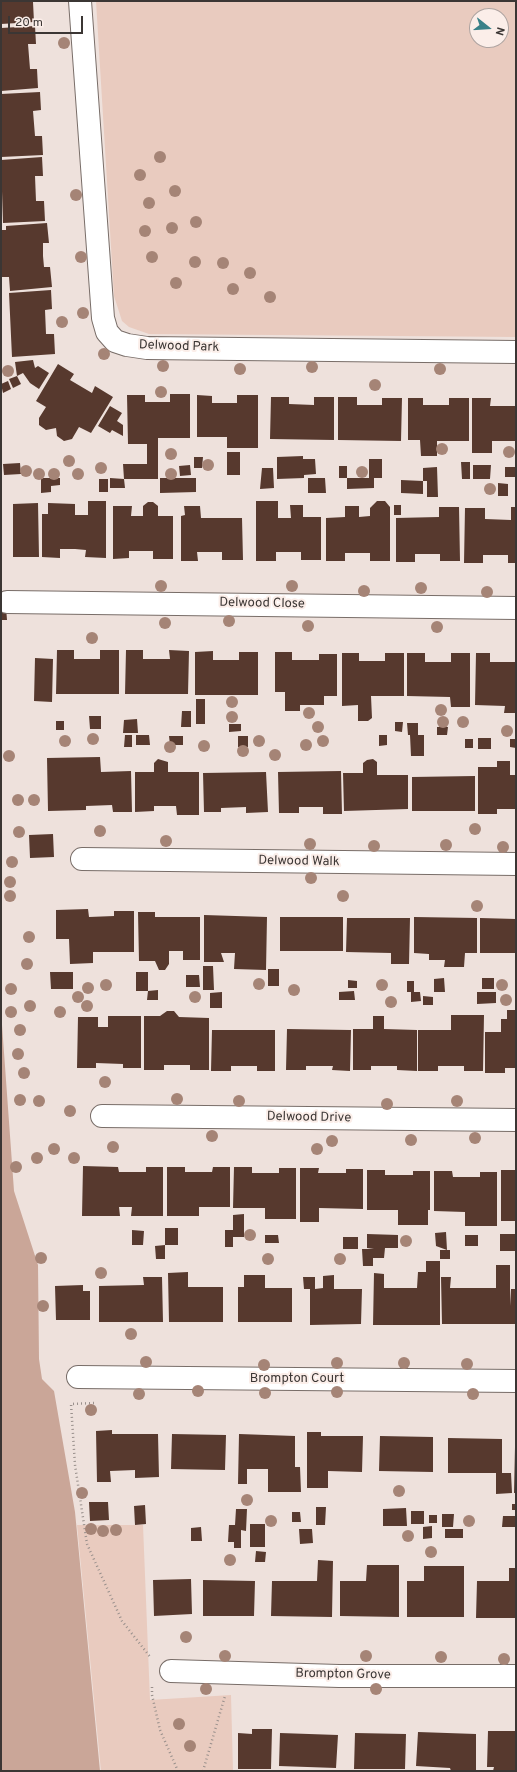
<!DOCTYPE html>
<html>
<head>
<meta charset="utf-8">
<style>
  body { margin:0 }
  #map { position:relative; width:517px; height:1772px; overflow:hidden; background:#eee1dc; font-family:Overpass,sans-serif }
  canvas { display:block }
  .frame { position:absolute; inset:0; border:2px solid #3b3634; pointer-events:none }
  .north { position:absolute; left:469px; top:8px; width:40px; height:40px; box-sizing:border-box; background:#fbeee9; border:1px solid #aea4a1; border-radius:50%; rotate:107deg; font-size:11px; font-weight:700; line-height:16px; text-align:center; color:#3b3634 }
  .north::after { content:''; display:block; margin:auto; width:14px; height:18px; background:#398188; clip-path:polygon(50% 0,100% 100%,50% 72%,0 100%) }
  .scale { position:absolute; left:8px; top:16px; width:75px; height:18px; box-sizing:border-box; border:2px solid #3b3634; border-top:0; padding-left:5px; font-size:12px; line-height:14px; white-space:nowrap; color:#3b3634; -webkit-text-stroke:3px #fbeee9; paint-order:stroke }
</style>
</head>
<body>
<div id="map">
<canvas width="517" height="1772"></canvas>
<div class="frame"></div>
<div class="north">N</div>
<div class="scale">20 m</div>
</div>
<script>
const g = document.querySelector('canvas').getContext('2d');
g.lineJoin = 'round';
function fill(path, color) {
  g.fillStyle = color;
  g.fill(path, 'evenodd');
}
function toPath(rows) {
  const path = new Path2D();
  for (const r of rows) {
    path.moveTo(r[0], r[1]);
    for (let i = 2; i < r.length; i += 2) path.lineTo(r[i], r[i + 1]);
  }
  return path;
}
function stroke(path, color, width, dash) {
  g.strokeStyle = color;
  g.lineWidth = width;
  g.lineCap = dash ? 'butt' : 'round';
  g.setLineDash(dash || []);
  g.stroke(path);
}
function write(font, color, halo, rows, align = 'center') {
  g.font = font + ' Overpass,sans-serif';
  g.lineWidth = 4;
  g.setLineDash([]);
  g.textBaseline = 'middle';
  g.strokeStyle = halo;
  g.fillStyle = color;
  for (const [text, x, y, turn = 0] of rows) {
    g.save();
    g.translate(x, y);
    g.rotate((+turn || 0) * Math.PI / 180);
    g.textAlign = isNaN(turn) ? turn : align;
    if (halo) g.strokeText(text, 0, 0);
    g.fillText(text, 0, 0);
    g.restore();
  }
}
const green = toPath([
  [96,1,516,1,516,337,149,334,129,327,122,321,114,296],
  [477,16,501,16,501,40,477,40],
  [77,1525,143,1525,150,1700,231,1695,233,1771,101,1771]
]);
const forest = toPath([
  [1,1011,14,1191,38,1265,39,1359,42,1379,54,1391,75,1512,100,1771,1,1771]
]);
const building = toPath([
  [1,1,33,2,34,22,1,24],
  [35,26,36,44,28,44,30,69,37,69,38,88,1,91,1,28],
  [40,92,41,110,33,111,35,136,42,136,43,155,1,157,1,94],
  [42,157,43,176,35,176,36,201,44,201,45,221,3,223,1,160],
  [47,223,49,243,43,243,43,256,44,267,50,267,52,287,10,291,9,277,1,277,1,230,6,230,6,226],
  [51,290,52,309,45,310,46,334,54,334,55,354,12,357,9,293],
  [33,360,35,368,38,366,49,373,39,389,30,383,23,373,17,376,15,362],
  [58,364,74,374,70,380,92,393,95,386,113,397,91,433,79,427,72,439,64,441,57,436,56,428,46,430,39,425,39,418,46,407,36,401],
  [17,376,21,384,13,388,9,379],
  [8,381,11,389,3,393,1,384],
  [170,394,190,394,190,438,158,438,158,479,124,479,123,464,147,464,147,444,128,444,127,395,145,395,145,402,170,402],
  [197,395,212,396,212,403,237,403,237,395,258,395,258,448,227,448,227,437,197,437],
  [271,397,289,397,289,404,314,405,314,397,334,397,334,440,270,439],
  [338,397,357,397,357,405,382,405,382,398,402,398,401,441,338,440],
  [408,398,423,398,423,405,449,405,449,398,469,398,469,441,437,441,437,456,421,456,420,440,408,440],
  [472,398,491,398,490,406,516,406,516,441,492,441,492,453,472,453],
  [110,406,122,413,117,421,123,425,123,436,112,430,110,433,98,426],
  [227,452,240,452,240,475,227,475],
  [303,456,303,459,315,459,316,474,304,475,304,478,277,479,277,457],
  [194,457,203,457,202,468,194,468],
  [369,459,382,459,382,478,374,478,374,488,347,489,347,478,369,478],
  [461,462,470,462,470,479,462,479],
  [20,463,21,474,4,475,3,464],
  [190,465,191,475,180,476,179,466],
  [473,465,491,465,490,479,473,479],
  [339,466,347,466,347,478,339,478],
  [437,467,438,497,427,497,427,481,423,481,423,468],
  [505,467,515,467,515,477,505,477],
  [262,468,273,468,274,488,260,489],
  [41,478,60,478,60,485,51,486,51,492,41,493],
  [110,478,124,479,125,488,110,488],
  [160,478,196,478,196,492,160,493],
  [308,478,325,478,326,493,308,493],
  [99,479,108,479,108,492,99,492],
  [401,480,423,481,423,494,401,493],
  [498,483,508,484,508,496,498,496],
  [88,501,106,501,106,558,85,557,86,550,75,549,60,549,60,558,42,557,42,514,48,514,48,503,75,504,75,515,88,515],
  [256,501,278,501,278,518,291,518,290,505,303,505,303,517,321,517,321,560,301,560,301,552,276,552,276,561,256,561],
  [377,501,385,501,390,507,390,561,370,561,370,553,345,553,345,561,326,561,326,518,345,517,345,506,359,506,359,517,370,516,370,508],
  [148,502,153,502,158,506,158,516,173,516,173,559,153,559,153,551,129,551,129,558,113,559,113,506,132,506,131,516,143,516,143,506],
  [38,503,39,557,13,557,13,504],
  [394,505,401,505,401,515,394,515],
  [184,506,200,506,201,518,242,518,243,560,222,560,222,552,197,552,198,561,181,561,181,516,185,515],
  [439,507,459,507,460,561,440,561,440,554,415,554,415,562,396,562,396,518,439,517],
  [511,507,516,507,516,563,508,563,508,555,483,555,483,563,464,563,465,508,485,508,485,519,511,520],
  [1,607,6,607,7,620,1,620],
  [57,650,74,650,74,659,100,659,100,650,119,650,119,694,56,694],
  [126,650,143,650,143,659,170,659,169,650,189,651,188,694,125,694],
  [213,651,213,660,239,660,239,652,258,652,258,695,195,695,195,652],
  [275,652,292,652,292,660,319,660,319,654,337,654,337,696,324,696,324,705,300,705,300,711,285,711,285,692,275,692],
  [342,653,359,653,359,661,385,661,385,653,404,653,404,696,371,696,372,718,368,721,358,721,358,705,342,706],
  [407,653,425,653,425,662,451,662,451,653,470,653,470,707,451,707,450,697,407,696],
  [476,653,490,653,490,662,516,662,516,713,504,713,505,706,475,705],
  [35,658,53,659,52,702,34,701],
  [196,699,205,699,205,724,196,724],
  [182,711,191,711,191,727,181,727],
  [89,716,101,716,101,729,90,729],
  [137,719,138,733,123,733,124,720],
  [56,721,64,721,64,730,56,730],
  [395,722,403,722,402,732,395,731],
  [407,723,418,723,418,735,424,735,424,756,411,756,410,735,408,735],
  [229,724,241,724,241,731,229,732],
  [437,727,448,727,447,735,437,735],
  [125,735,132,735,132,747,124,747],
  [136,735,149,735,150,745,136,745],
  [379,735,387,735,387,745,379,746],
  [169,736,183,736,183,745,170,745],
  [238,736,248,736,248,747,238,747],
  [478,738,491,738,491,749,478,749],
  [465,739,473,739,473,748,465,748],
  [510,739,516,739,516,748,510,747],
  [100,757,101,772,131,771,132,812,113,812,112,805,86,806,86,810,48,811,47,758],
  [158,759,168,762,168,772,199,772,199,815,177,815,176,806,154,806,154,811,135,812,135,772,154,772,154,763],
  [373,759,377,762,377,775,408,775,408,809,344,811,343,773,363,773,363,763,367,760],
  [497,761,510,761,510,775,516,775,516,809,497,809,497,814,478,814,478,767,497,767],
  [341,771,342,814,323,814,323,807,299,807,299,813,279,813,278,772],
  [266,772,268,812,246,813,246,807,221,808,221,812,204,812,203,773],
  [475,776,475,811,412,811,412,777],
  [53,834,54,857,30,858,29,835],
  [88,909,89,917,114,916,114,911,134,911,134,952,93,952,93,963,70,964,69,939,56,939,56,910],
  [138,912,155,912,155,917,200,917,200,960,183,960,183,951,169,951,169,964,165,970,159,970,155,961,139,961],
  [204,915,267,917,266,970,234,969,235,953,221,953,224,962,204,962],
  [280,917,343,917,343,951,280,951],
  [414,917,477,918,477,953,465,953,464,967,444,967,445,960,429,960,429,954,414,953],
  [347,918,410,918,409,964,391,964,391,953,346,952],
  [480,918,516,919,516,953,480,953],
  [203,966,213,966,214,990,203,990],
  [268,969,279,969,279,986,268,986],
  [50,972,73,972,73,989,51,989],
  [136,972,148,972,148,991,136,991],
  [186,975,199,975,200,987,186,987],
  [444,978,445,992,434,992,434,979],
  [482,978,494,978,494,989,482,989],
  [348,980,357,981,357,988,348,988],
  [407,981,414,981,414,992,420,992,421,1001,411,1002,411,992,407,992],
  [158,990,158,1000,147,1000,148,991],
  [354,991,355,1000,339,1000,339,992],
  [222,992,222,1008,210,1008,210,993],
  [477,992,496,992,496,1003,477,1004],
  [423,996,433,997,433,1005,423,1005],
  [507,1010,516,1010,516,1068,505,1068,505,1073,485,1073,485,1032,501,1032,501,1019,507,1019],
  [167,1011,174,1011,179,1017,209,1018,209,1070,190,1070,190,1065,164,1065,164,1070,144,1070,144,1016,160,1016],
  [451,1015,484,1015,483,1071,464,1071,464,1066,438,1066,438,1071,418,1071,418,1030,451,1030],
  [108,1016,141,1016,141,1068,123,1068,123,1064,96,1063,96,1068,77,1068,78,1017,98,1017,98,1027,108,1027],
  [373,1016,384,1016,384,1029,417,1030,417,1071,397,1070,397,1066,371,1066,371,1070,353,1070,353,1029,373,1029],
  [287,1029,351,1030,350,1071,332,1070,333,1066,306,1066,306,1070,286,1070],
  [212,1030,275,1030,275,1071,257,1071,257,1066,231,1066,231,1071,211,1071],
  [83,1166,118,1167,119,1172,146,1172,146,1167,163,1167,163,1216,131,1216,132,1207,119,1207,120,1216,82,1216],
  [167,1167,185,1167,185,1172,212,1172,213,1167,230,1167,230,1207,199,1207,199,1216,167,1216],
  [234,1167,252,1167,252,1173,279,1173,279,1168,296,1168,296,1219,265,1219,265,1208,233,1208],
  [300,1168,319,1168,318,1173,346,1173,346,1169,363,1169,363,1209,319,1208,319,1222,300,1222],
  [367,1170,385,1170,385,1175,413,1175,413,1171,430,1171,430,1210,428,1210,428,1225,398,1225,398,1210,367,1210],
  [501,1170,516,1170,516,1221,501,1221],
  [434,1171,452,1171,453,1177,480,1177,480,1172,497,1172,497,1226,465,1226,465,1212,434,1211],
  [244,1214,244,1237,233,1237,233,1247,225,1247,225,1230,233,1230,233,1215],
  [165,1228,178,1228,178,1245,165,1245],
  [132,1230,144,1231,143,1245,132,1245],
  [446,1232,447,1250,436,1246,435,1233],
  [367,1234,398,1235,398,1248,385,1248,384,1258,373,1258,373,1266,363,1266,362,1249,374,1249,367,1248],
  [500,1234,515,1234,515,1251,500,1251],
  [265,1235,278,1235,279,1243,265,1243],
  [465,1235,478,1235,478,1246,465,1246],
  [343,1237,358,1237,358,1249,343,1249],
  [165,1245,165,1259,156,1259,155,1246],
  [440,1250,450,1250,450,1259,440,1259],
  [426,1261,440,1261,440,1325,373,1325,374,1273,384,1274,384,1288,417,1288,418,1272,426,1272],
  [496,1265,510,1265,510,1306,511,1289,516,1289,516,1324,442,1324,441,1277,451,1277,450,1288,496,1288],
  [188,1272,188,1287,223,1287,223,1322,169,1322,168,1273],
  [244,1275,265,1275,265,1288,292,1288,292,1322,238,1322,238,1287,244,1287],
  [334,1275,334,1289,362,1289,361,1324,310,1325,310,1289,304,1289,303,1277,315,1277,315,1289,323,1288,323,1276],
  [143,1277,162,1277,163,1322,99,1322,99,1286,144,1285],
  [83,1285,83,1291,90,1291,90,1320,56,1320,55,1286],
  [112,1430,112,1434,158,1434,159,1477,135,1478,135,1470,110,1471,111,1482,97,1482,96,1431],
  [307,1432,321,1432,321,1436,363,1436,362,1472,328,1471,328,1488,307,1488],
  [172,1434,226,1435,225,1470,171,1469],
  [239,1434,295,1436,295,1467,300,1467,301,1492,268,1492,268,1469,247,1469,247,1484,238,1484],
  [380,1436,433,1437,433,1472,379,1471],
  [448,1438,502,1439,502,1473,511,1473,512,1493,496,1494,496,1473,448,1473],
  [515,1447,516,1447,516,1493,514,1493],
  [89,1502,108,1502,109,1520,90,1521],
  [512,1504,516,1504,516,1510,512,1510],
  [145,1505,146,1524,135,1525,134,1506],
  [316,1507,326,1507,325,1525,316,1525],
  [406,1508,407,1526,383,1526,383,1509],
  [236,1509,247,1509,246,1531,241,1530,241,1548,234,1548,234,1542,228,1542,229,1525,235,1525],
  [411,1511,424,1511,424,1524,411,1524],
  [292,1512,300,1512,301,1522,292,1522],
  [442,1514,454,1514,453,1527,442,1527],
  [429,1515,437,1515,437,1523,429,1523],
  [503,1516,516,1516,516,1527,502,1527],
  [250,1524,265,1524,265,1547,250,1547],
  [432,1526,432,1538,423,1539,423,1527],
  [201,1527,202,1541,191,1541,191,1528],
  [299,1529,312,1529,313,1543,300,1544],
  [445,1529,463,1529,463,1538,445,1538],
  [256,1551,266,1552,265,1562,255,1562],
  [318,1560,333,1561,332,1617,271,1616,272,1581,317,1581],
  [367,1565,399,1565,399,1617,340,1616,340,1581,366,1581],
  [424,1566,464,1566,464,1617,407,1617,407,1581,424,1581],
  [509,1568,516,1568,516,1618,476,1618,477,1581,509,1581],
  [191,1579,192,1614,154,1616,153,1580],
  [203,1580,255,1581,254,1616,203,1616],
  [252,1729,272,1729,271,1769,238,1769,238,1733,252,1734],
  [488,1731,516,1731,516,1771,493,1771,494,1767,487,1767],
  [418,1732,476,1734,476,1771,451,1771,450,1768,416,1766],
  [280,1733,338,1735,336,1768,279,1766],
  [355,1733,406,1734,405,1769,354,1769]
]);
const path = toPath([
  [94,1403,71,1404,75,1465,87,1544,122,1621,151,1658],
  [152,1687,152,1695,160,1730,178,1771],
  [203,1771,225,1696]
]);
const minor = toPath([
  [80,1,103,318,107,332,115,341,127,345,147,348,516,352],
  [7,602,516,608],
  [82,859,516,864],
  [102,1116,516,1120],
  [78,1377,516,1381],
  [171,1671,339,1676,516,1676]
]);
const trees = [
  [64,43],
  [160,157],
  [140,175],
  [175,191],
  [76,195],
  [149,203],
  [196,222],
  [172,228],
  [145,231],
  [81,257],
  [152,257],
  [195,262],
  [223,263],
  [250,273],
  [176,283],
  [233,289],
  [270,297],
  [83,313],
  [62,322],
  [104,354],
  [163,366],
  [312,367],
  [240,369],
  [440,369],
  [8,371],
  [375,385],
  [161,392],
  [442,449],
  [509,452],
  [171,454],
  [69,461],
  [208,465],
  [101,468],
  [26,471],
  [362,472],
  [39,474],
  [54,474],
  [78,474],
  [171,474],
  [490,489],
  [161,586],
  [292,586],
  [421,588],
  [364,591],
  [487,592],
  [229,621],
  [165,623],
  [308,626],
  [437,627],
  [92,638],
  [232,702],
  [441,710],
  [309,713],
  [232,717],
  [443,722],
  [463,722],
  [318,727],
  [507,731],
  [93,739],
  [65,741],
  [259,741],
  [323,741],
  [306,745],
  [204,746],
  [170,747],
  [243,751],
  [275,755],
  [9,756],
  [18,800],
  [34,800],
  [475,829],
  [100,831],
  [19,832],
  [166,841],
  [310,844],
  [446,845],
  [374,846],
  [503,847],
  [12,862],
  [311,878],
  [10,882],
  [10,896],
  [343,896],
  [477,906],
  [29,937],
  [27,964],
  [259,984],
  [106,985],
  [382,985],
  [502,985],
  [88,988],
  [11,989],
  [294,990],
  [78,997],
  [195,997],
  [506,1000],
  [391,1002],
  [30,1006],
  [87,1006],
  [11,1012],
  [60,1012],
  [20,1030],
  [18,1054],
  [24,1073],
  [105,1082],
  [177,1099],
  [20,1100],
  [39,1101],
  [239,1101],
  [457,1101],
  [387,1104],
  [70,1111],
  [212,1136],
  [475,1138],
  [411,1140],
  [332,1141],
  [113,1147],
  [54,1149],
  [317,1149],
  [37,1158],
  [74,1158],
  [16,1167],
  [250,1235],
  [406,1241],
  [41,1258],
  [268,1259],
  [340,1259],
  [101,1273],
  [43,1306],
  [131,1334],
  [146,1362],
  [337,1363],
  [404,1363],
  [467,1364],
  [264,1365],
  [198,1391],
  [337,1392],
  [265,1393],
  [139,1394],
  [473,1394],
  [91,1410],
  [399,1491],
  [82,1493],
  [247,1500],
  [271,1521],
  [469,1521],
  [91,1529],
  [116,1530],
  [103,1531],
  [408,1536],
  [431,1552],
  [230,1560],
  [186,1637],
  [225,1656],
  [366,1656],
  [441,1657],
  [504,1659],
  [206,1689],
  [376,1689],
  [179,1724],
  [190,1746]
];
const streetNames = [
  ["Delwood Park",179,347,2],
  ["Delwood Close",262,604,1],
  ["Delwood Walk",299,862,1],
  ["Delwood Drive",309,1118,1],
  ["Brompton Court",297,1379],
  ["Brompton Grove",343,1675,1]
];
fill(green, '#e9cbbf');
fill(forest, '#caa698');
fill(building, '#57392e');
stroke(minor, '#786d68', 24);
stroke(path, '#99908c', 2.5, [1, 3]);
stroke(minor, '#fff', 22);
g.fillStyle = '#a58476';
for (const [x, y] of trees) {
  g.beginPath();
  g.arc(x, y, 6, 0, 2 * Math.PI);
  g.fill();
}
write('13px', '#3b3634', '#fbeee9', streetNames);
</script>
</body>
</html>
